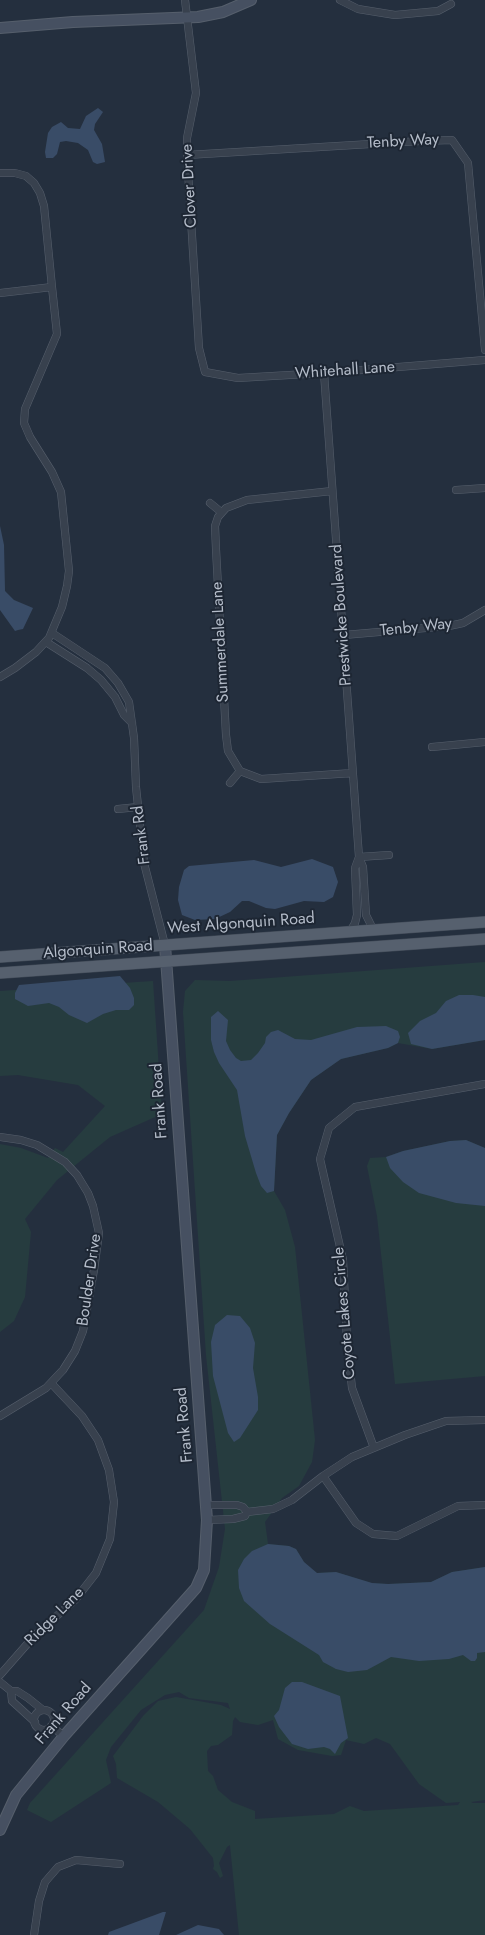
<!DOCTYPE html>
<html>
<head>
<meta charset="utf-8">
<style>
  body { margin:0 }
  canvas { display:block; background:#242f3e }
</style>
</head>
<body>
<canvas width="485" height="1935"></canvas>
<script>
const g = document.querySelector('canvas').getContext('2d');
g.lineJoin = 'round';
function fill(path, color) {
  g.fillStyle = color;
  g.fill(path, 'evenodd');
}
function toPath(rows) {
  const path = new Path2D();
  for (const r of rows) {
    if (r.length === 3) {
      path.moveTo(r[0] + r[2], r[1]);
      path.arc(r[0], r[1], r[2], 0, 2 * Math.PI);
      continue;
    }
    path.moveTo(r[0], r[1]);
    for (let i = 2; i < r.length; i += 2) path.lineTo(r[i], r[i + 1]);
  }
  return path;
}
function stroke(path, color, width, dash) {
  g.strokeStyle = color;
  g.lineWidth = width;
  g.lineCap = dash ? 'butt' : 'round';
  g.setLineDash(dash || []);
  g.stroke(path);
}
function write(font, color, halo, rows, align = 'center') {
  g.font = font + ' Jost,sans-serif';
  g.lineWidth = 4;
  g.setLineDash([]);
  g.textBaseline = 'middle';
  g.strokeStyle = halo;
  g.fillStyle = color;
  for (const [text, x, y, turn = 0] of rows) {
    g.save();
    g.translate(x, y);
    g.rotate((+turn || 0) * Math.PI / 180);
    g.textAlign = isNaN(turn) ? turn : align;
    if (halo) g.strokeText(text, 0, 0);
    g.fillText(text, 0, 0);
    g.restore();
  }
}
const green = toPath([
  [485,962,485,1040,432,1049,398,1043,388,1048,341,1059,311,1080,289,1113,277,1135,274,1191,285,1210,295,1247,315,1440,312,1462,299,1486,282,1498,265,1522,268,1544,289,1546,296,1549,304,1562,313,1571,317,1573,336,1572,371,1583,388,1584,431,1582,452,1572,485,1567,485,1800,471,1802,473,1803,485,1803,485,1935,239,1935,230,1845,227,1847,219,1863,223,1876,220,1878,217,1872,213,1869,214,1866,213,1858,190,1829,158,1802,117,1778,116,1764,113,1756,143,1716,158,1701,176,1697,221,1705,230,1709,228,1703,189,1698,179,1692,165,1695,141,1710,111,1747,106,1760,111,1783,51,1822,27,1810,30,1803,204,1610,219,1567,225,1529,206,1355,183,1012,185,991,195,980,230,981],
  [235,1717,240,1722,258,1725,273,1720,278,1739,298,1750,332,1756,341,1755,346,1740,364,1744,376,1738,390,1744,419,1784,446,1803,460,1802,458,1805,364,1811,350,1806,334,1814,255,1819,255,1811,232,1802,218,1790,213,1776,208,1771,207,1751,211,1746,218,1745,232,1735,233,1721],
  [153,981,162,1114,110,1137,57,1180,25,1219,31,1232,25,1297,14,1321,0,1332,0,1144,21,1148,48,1158,55,1148,63,1152,105,1106,78,1085,18,1075,0,1076,0,991],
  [466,1140,485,1148,485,1376,395,1384,377,1216,367,1166,370,1158,386,1157,403,1151,450,1141]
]);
const water = toPath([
  [98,108,103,112,95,124,94,130,102,144,105,162,97,164,93,162,88,150,78,143,66,141,60,142,57,154,53,158,46,158,45,152,48,133,52,127,61,122,68,128,80,129,86,116],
  [0,526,4,545,5,591,14,600,33,608,23,629,18,630,15,631,0,610],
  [312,859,333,867,338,882,333,897,324,902,304,901,275,909,266,908,249,901,242,901,230,912,215,919,195,920,182,915,178,900,179,887,184,870,189,866,254,860,281,867],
  [120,976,130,988,134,998,134,1005,129,1010,116,1010,103,1014,87,1023,69,1015,59,1007,49,1003,28,1006,15,999,15,993,19,985],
  [459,995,473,995,485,997,485,1040,432,1049,411,1044,408,1033,420,1021,436,1013,446,1001],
  [218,1011,228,1020,226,1041,230,1050,236,1058,241,1061,251,1060,258,1053,265,1043,266,1037,271,1032,278,1030,295,1039,311,1040,357,1027,386,1026,398,1031,400,1037,398,1043,388,1048,341,1059,311,1080,289,1113,277,1135,274,1191,267,1193,261,1186,256,1173,245,1136,237,1090,219,1063,214,1052,211,1040,211,1017],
  [466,1140,485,1148,485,1206,456,1203,419,1193,403,1182,390,1168,386,1157,403,1151,450,1141],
  [227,1315,240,1316,250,1328,255,1343,253,1368,258,1397,258,1410,240,1438,234,1442,228,1433,213,1376,211,1342,215,1325],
  [268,1544,289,1546,296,1549,304,1562,317,1573,336,1572,372,1583,388,1584,431,1582,452,1572,485,1567,485,1652,477,1653,477,1658,475,1661,471,1661,463,1655,449,1659,419,1661,391,1657,367,1670,348,1672,336,1669,323,1662,319,1655,270,1624,244,1601,239,1588,238,1570,244,1559,252,1551],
  [292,1682,302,1682,340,1696,348,1738,341,1743,335,1754,330,1749,324,1747,308,1749,292,1744,279,1727,274,1716,279,1710,285,1688],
  [163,1912,166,1912,159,1935,108,1935,109,1932],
  [198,1925,219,1929,224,1935,176,1935]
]);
const street = toPath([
  [185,0,196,93,187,138,187,155,199,348,205,372,238,378,324,373,485,360],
  [340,0,358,9,395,15,438,11,451,4],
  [187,155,421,141,452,140,468,163,485,350],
  [0,173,15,173,26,176,34,183,40,193,44,206,52,287,0,293],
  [324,373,359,857,363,867,366,915,374,931],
  [456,490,485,488],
  [210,503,221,512],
  [52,633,105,668,118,683,129,702,134,738,136,787,144,863,165,945],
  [344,635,449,626,463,623,485,610],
  [46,642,87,668,101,680,115,697,124,715,132,723],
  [0,677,15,668,36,652,49,638,62,607,67,586,69,571,61,492,52,472,30,437,24,423,25,409,57,334,52,287],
  [432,747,485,742],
  [240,771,261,779,353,773],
  [230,783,240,771,228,751,226,735,216,549,215,526,218,517,226,508,247,500,332,491],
  [118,809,138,807],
  [359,857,389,855],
  [347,932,351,930,355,923,357,915,355,868,359,857],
  [0,1137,21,1140,37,1145,65,1162,77,1175,88,1193,93,1206,99,1233,94,1270,83,1331,75,1351,63,1370,46,1388,0,1416],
  [374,1448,352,1388,347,1341,343,1260,320,1159,329,1128,355,1107,485,1084],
  [323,1476,356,1523,373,1534,397,1536,458,1506,485,1505],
  [206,1505,237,1505,243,1507,247,1512],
  [207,1520,233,1519,245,1516,247,1512,273,1509,292,1500,323,1476,352,1457,405,1435,446,1421,485,1420],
  [0,1675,36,1634,75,1600,96,1573,110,1539,114,1502,109,1470,98,1440,82,1416,51,1383],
  [0,1682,11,1691,17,1691,28,1698,43,1710],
  [11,1691,12,1701,35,1722],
  [44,1720,10],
  [51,1726,64,1736],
  [34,1935,39,1901,45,1882,58,1867,76,1860,120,1864]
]);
const secondary = toPath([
  [0,28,73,22,198,17,223,12,251,0],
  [0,1830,16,1795,64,1736,196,1588,204,1570,207,1520,165,945]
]);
const primary = toPath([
  [0,957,485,922],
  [0,973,485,939]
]);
const streetNames = [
  ["Tenby Way",403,142,-3],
  ["Clover Drive",190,186,-93],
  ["Whitehall Lane",345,371,-4],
  ["Prestwicke Boulevard",342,615,-94],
  ["Tenby Way",416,628,-6],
  ["Summerdale Lane",221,642,-93],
  ["Frank Rd",142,835,-97],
  ["West Algonquin Road",241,924,-4],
  ["Algonquin Road",98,950,-4],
  ["Frank Road",160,1101,-94],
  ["Boulder Drive",90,1280,-82],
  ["Coyote Lakes Circle",345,1313,-95],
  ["Frank Road",185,1425,-95],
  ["Ridge Lane",55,1617,-45],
  ["Frank Road",64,1714,-49]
];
fill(green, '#263c3f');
fill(water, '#394c67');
stroke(street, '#565f6c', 8);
stroke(secondary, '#565f6c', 12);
stroke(primary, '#414a57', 12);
stroke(street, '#38414e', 7);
stroke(secondary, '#465061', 10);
stroke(primary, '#56606e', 11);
write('16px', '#b4bcc9', '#1d2633', streetNames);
</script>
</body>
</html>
